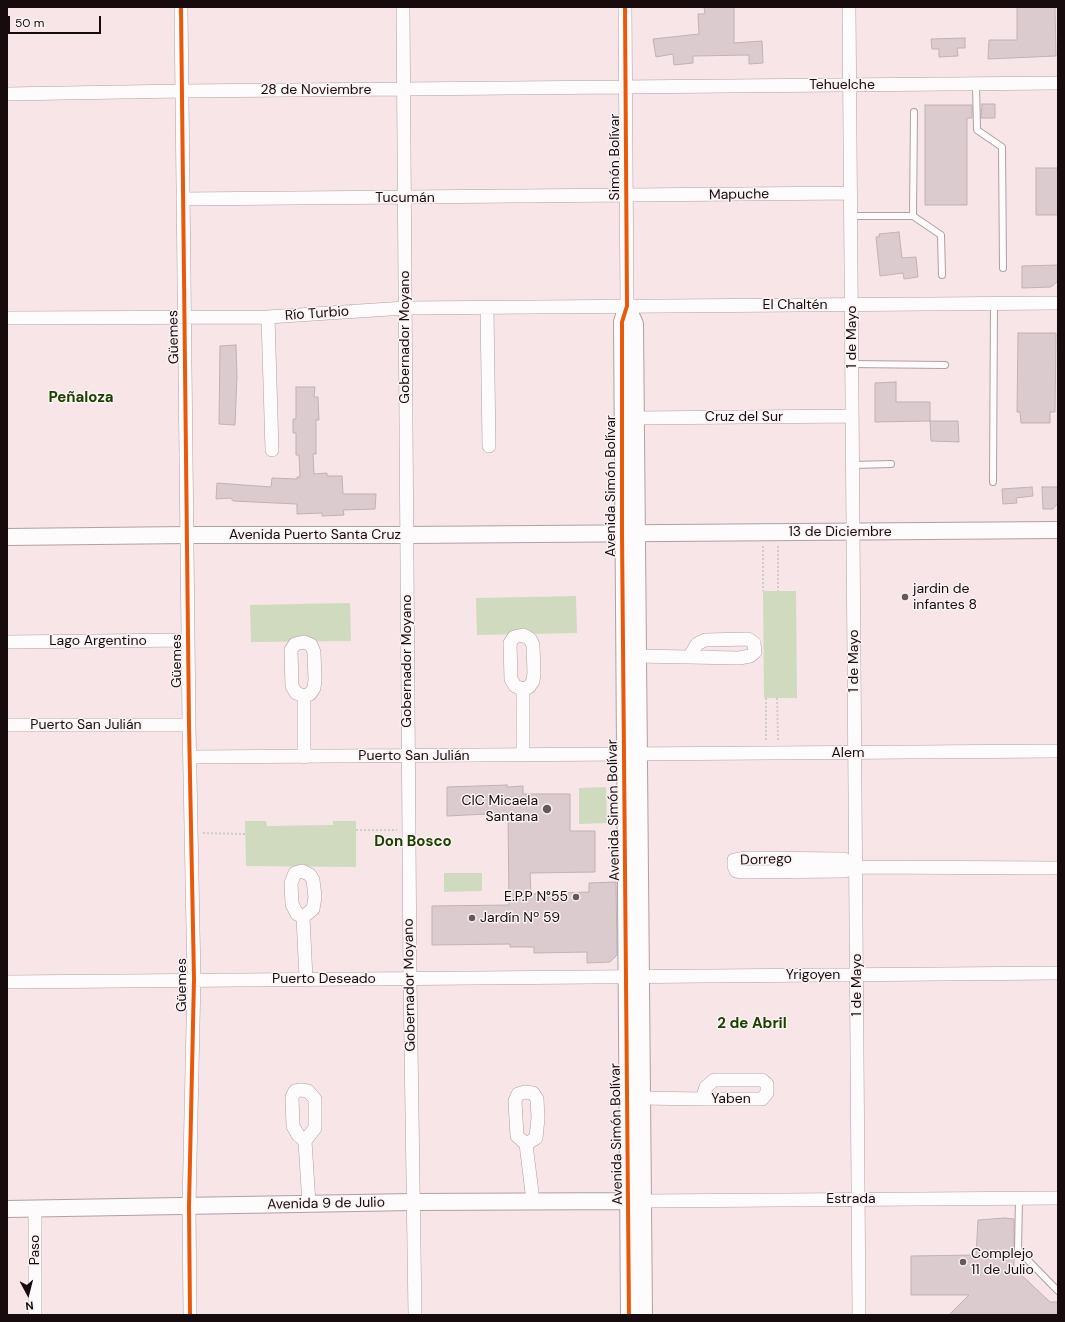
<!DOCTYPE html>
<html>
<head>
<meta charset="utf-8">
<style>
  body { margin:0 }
  #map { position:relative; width:1065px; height:1322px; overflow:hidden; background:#f7e5e8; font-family:"DM Sans",sans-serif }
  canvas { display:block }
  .frame { position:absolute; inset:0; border:8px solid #180b0d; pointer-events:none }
  .north { position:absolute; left:8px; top:1274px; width:40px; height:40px; -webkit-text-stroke:3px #faf2f3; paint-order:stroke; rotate:173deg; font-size:11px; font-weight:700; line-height:16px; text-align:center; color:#180b0d }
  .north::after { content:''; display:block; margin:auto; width:14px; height:18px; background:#180b0d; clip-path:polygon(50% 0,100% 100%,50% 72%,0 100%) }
  .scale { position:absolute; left:8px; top:16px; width:93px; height:18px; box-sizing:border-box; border:2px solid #180b0d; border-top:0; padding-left:5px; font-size:12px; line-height:14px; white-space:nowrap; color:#180b0d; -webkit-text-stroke:3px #faf2f3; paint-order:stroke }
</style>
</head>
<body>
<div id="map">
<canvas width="1065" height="1322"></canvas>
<div class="frame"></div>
<div class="north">N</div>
<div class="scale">50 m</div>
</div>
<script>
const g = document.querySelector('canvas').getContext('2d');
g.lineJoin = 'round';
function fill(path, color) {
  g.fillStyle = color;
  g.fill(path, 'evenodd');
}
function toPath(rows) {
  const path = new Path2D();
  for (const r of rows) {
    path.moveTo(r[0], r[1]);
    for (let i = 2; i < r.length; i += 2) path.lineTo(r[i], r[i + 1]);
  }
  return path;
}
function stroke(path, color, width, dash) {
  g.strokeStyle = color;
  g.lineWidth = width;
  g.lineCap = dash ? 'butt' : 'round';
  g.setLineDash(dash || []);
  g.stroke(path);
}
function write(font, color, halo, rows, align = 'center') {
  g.font = font + ' "DM Sans",sans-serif';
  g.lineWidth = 3;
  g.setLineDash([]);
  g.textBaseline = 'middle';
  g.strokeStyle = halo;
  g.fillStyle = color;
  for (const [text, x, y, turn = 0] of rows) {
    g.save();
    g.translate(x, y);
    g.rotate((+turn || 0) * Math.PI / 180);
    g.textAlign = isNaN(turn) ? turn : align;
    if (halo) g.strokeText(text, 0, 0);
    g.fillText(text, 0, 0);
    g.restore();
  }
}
const green = toPath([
  [763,591,796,591,797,698,764,698],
  [576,596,577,633,477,635,476,598],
  [350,603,351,641,251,642,250,605],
  [606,787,607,823,579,824,579,788],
  [245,821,266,821,267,826,333,825,333,821,356,821,356,867,246,866],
  [444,873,482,873,482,891,444,892]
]);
const building = toPath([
  [704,7,734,7,734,43,762,41,763,63,749,64,749,55,693,56,693,63,674,65,673,54,656,57,653,39,699,34,698,14,705,14,704,7],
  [1017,7,1055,7,1056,56,988,59,989,40,1017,40,1017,7],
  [965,38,965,48,957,48,958,56,939,57,939,49,932,49,931,39,965,38],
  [982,104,995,104,995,118,981,118,982,104],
  [925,105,972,105,972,118,967,118,967,205,925,205,925,105],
  [1036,168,1058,168,1058,215,1036,215,1036,168],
  [899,232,902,258,916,257,918,277,904,279,903,273,880,276,876,237,879,237,879,234,899,232],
  [1058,265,1058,281,1051,287,1022,288,1022,266,1058,265],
  [1018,333,1056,333,1055,412,1050,412,1050,423,1021,423,1020,412,1017,412,1018,333],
  [236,345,237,376,235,425,219,424,220,346,236,345],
  [896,382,896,402,930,402,930,421,958,421,959,442,931,441,930,421,875,422,875,383,896,382],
  [296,387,315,387,314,397,318,397,319,420,316,420,316,454,313,454,314,474,327,473,327,476,342,476,343,494,376,494,375,509,343,510,344,515,322,516,322,513,297,514,297,504,233,501,231,498,216,499,217,483,271,487,272,478,297,479,297,477,300,477,299,455,296,455,296,433,293,433,293,419,296,419,296,387],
  [1032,487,1033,496,1016,498,1017,503,1003,504,1002,489,1032,487],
  [1042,487,1058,487,1058,503,1053,509,1043,509,1042,487],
  [507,785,507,787,523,786,523,794,570,794,570,831,595,831,595,872,530,873,531,894,589,892,589,883,616,882,617,955,610,962,587,963,587,952,534,953,534,947,510,947,510,944,432,945,432,906,509,905,508,813,447,816,447,787,507,785],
  [1005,1218,1014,1219,1014,1268,1050,1302,1058,1302,1058,1315,949,1315,969,1295,911,1295,911,1256,976,1255,978,1220,1005,1218]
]);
const path = toPath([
  [763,546,763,591],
  [778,546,778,591],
  [766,698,766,741],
  [777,698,778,741],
  [356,830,397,830],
  [203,833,245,834]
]);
const service = toPath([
  [976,84,977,130,1002,147,1003,268],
  [851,216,913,216,914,112],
  [913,216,941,235,942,275],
  [852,364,945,365],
  [853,465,891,464],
  [993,482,994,303],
  [1019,1198,1018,1250,1058,1291]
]);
const minor = toPath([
  [181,7,189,725,194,979,189,1206,190,1315],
  [403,7,410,978,415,1315],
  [625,7,627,306],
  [849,7,859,1315],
  [7,94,182,91,1058,83],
  [183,199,851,193],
  [487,308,489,446],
  [268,317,272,450],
  [7,318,268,317,405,308,1058,303],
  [635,418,852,416],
  [7,642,188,640],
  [637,656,739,658,750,656,755,652,754,643,748,639,705,640,697,644,690,656],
  [304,696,296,693,292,686,291,650,295,644,304,642,311,645,314,652,315,680,314,688,310,694,304,696,304,757],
  [7,725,189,725],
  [523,755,523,689,529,687,533,681,534,673,533,645,530,639,523,635,514,637,510,643,511,679,515,686,523,689],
  [190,757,1058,751],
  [856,867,844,859,744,858,734,860,734,866,736,871,741,872,845,871,856,867,1058,868],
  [303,917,297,914,292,904,291,883,295,873,302,871,310,875,313,880,315,897,313,909,303,917,306,979],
  [7,982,1058,973],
  [641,1098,702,1099,762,1099,767,1093,767,1084,762,1080,714,1080,706,1087,702,1099],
  [305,1141,298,1135,293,1126,292,1097,295,1091,301,1090,308,1091,315,1099,315,1128,305,1141,309,1204],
  [526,1144,517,1136,515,1101,518,1094,525,1092,533,1093,537,1099,538,1118,536,1138,526,1144,533,1201],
  [644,1201,1058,1198],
  [35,1208,35,1315]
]);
const tertiary = toPath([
  [627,306,635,324,644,1315],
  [627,306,622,322,629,1315],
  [7,537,187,535,406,535,1058,530],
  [7,1209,413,1202,638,1201]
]);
const cycleway = toPath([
  [181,7,189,725,194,979,189,1206,190,1315],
  [625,7,627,306,622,322,622,533,629,1315]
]);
const markers = [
  [905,597,4,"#66575a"],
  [547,809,5,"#66575a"],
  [576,897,4,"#66575a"],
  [472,918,4,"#66575a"],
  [963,1262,4,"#66575a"]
];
const streetNames = [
  ["Tehuelche",842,85],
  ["28 de Noviembre",316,90],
  ["Simón Bolívar",615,157,-90],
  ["Mapuche",739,195,-1],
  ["Tucumán",405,198],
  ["El Chaltén",795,305],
  ["Río Turbio",317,314,-4],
  ["Güemes",174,337,-91],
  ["Gobernador Moyano",405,337,-90],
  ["1 de Mayo",852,337,-90],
  ["Cruz del Sur",744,417],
  ["Avenida Simón Bolívar",611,486,-90],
  ["13 de Diciembre",840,532],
  ["Avenida Puerto Santa Cruz",315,535],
  ["Lago Argentino",98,641],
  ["Güemes",177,661,-90],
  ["Gobernador Moyano",407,661,-90],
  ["1 de Mayo",854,661,-90],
  ["Puerto San Julián",86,725],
  ["Alem",848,753],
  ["Puerto San Julián",414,756],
  ["Avenida Simón Bolívar",614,810,-91],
  ["Dorrego",766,860,-2],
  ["Yrigoyen",813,975],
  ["Puerto Deseado",324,979],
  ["Güemes",182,985,-90],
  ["Gobernador Moyano",410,985,-91],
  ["1 de Mayo",857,985,-90],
  ["Yaben",731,1099],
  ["Avenida Simón Bolívar",617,1134,-91],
  ["Estrada",851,1199],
  ["Avenida 9 de Julio",326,1204,-1],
  ["Paso",35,1250,-90]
];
const poiNames = [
  ["jardin de",913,589],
  ["infantes 8",913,605],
  ["CIC Micaela",538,801,"right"],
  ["Santana",538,817,"right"],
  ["E.P.P N°55",568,897,"right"],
  ["Jardín Nº 59",480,918],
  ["Complejo",971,1254],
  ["11 de Julio",971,1270]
];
const neighbourhoodNames = [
  ["Peñaloza",81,398],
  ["Don Bosco",413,842],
  ["2 de Abril",752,1024]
];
fill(green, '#cfdabf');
fill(building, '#dbcbce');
stroke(building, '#c1b1b4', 1);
stroke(service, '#afa0a3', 8);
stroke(minor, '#afa0a3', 14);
stroke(tertiary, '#afa0a3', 18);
stroke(path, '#d1cccc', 2, [2, 2]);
stroke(service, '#fefbfc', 6);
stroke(minor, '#fefbfc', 13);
stroke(tertiary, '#fefbfc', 16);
stroke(cycleway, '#e8590c', 4);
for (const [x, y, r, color] of markers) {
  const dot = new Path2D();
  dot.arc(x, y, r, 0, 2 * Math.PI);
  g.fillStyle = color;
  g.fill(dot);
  stroke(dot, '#faf2f3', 1.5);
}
write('14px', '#180b0d', '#faf2f3', streetNames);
write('14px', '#180b0d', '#faf2f3', poiNames, 'left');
write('bold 15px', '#1c4000', '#faf2f3', neighbourhoodNames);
</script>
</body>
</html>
